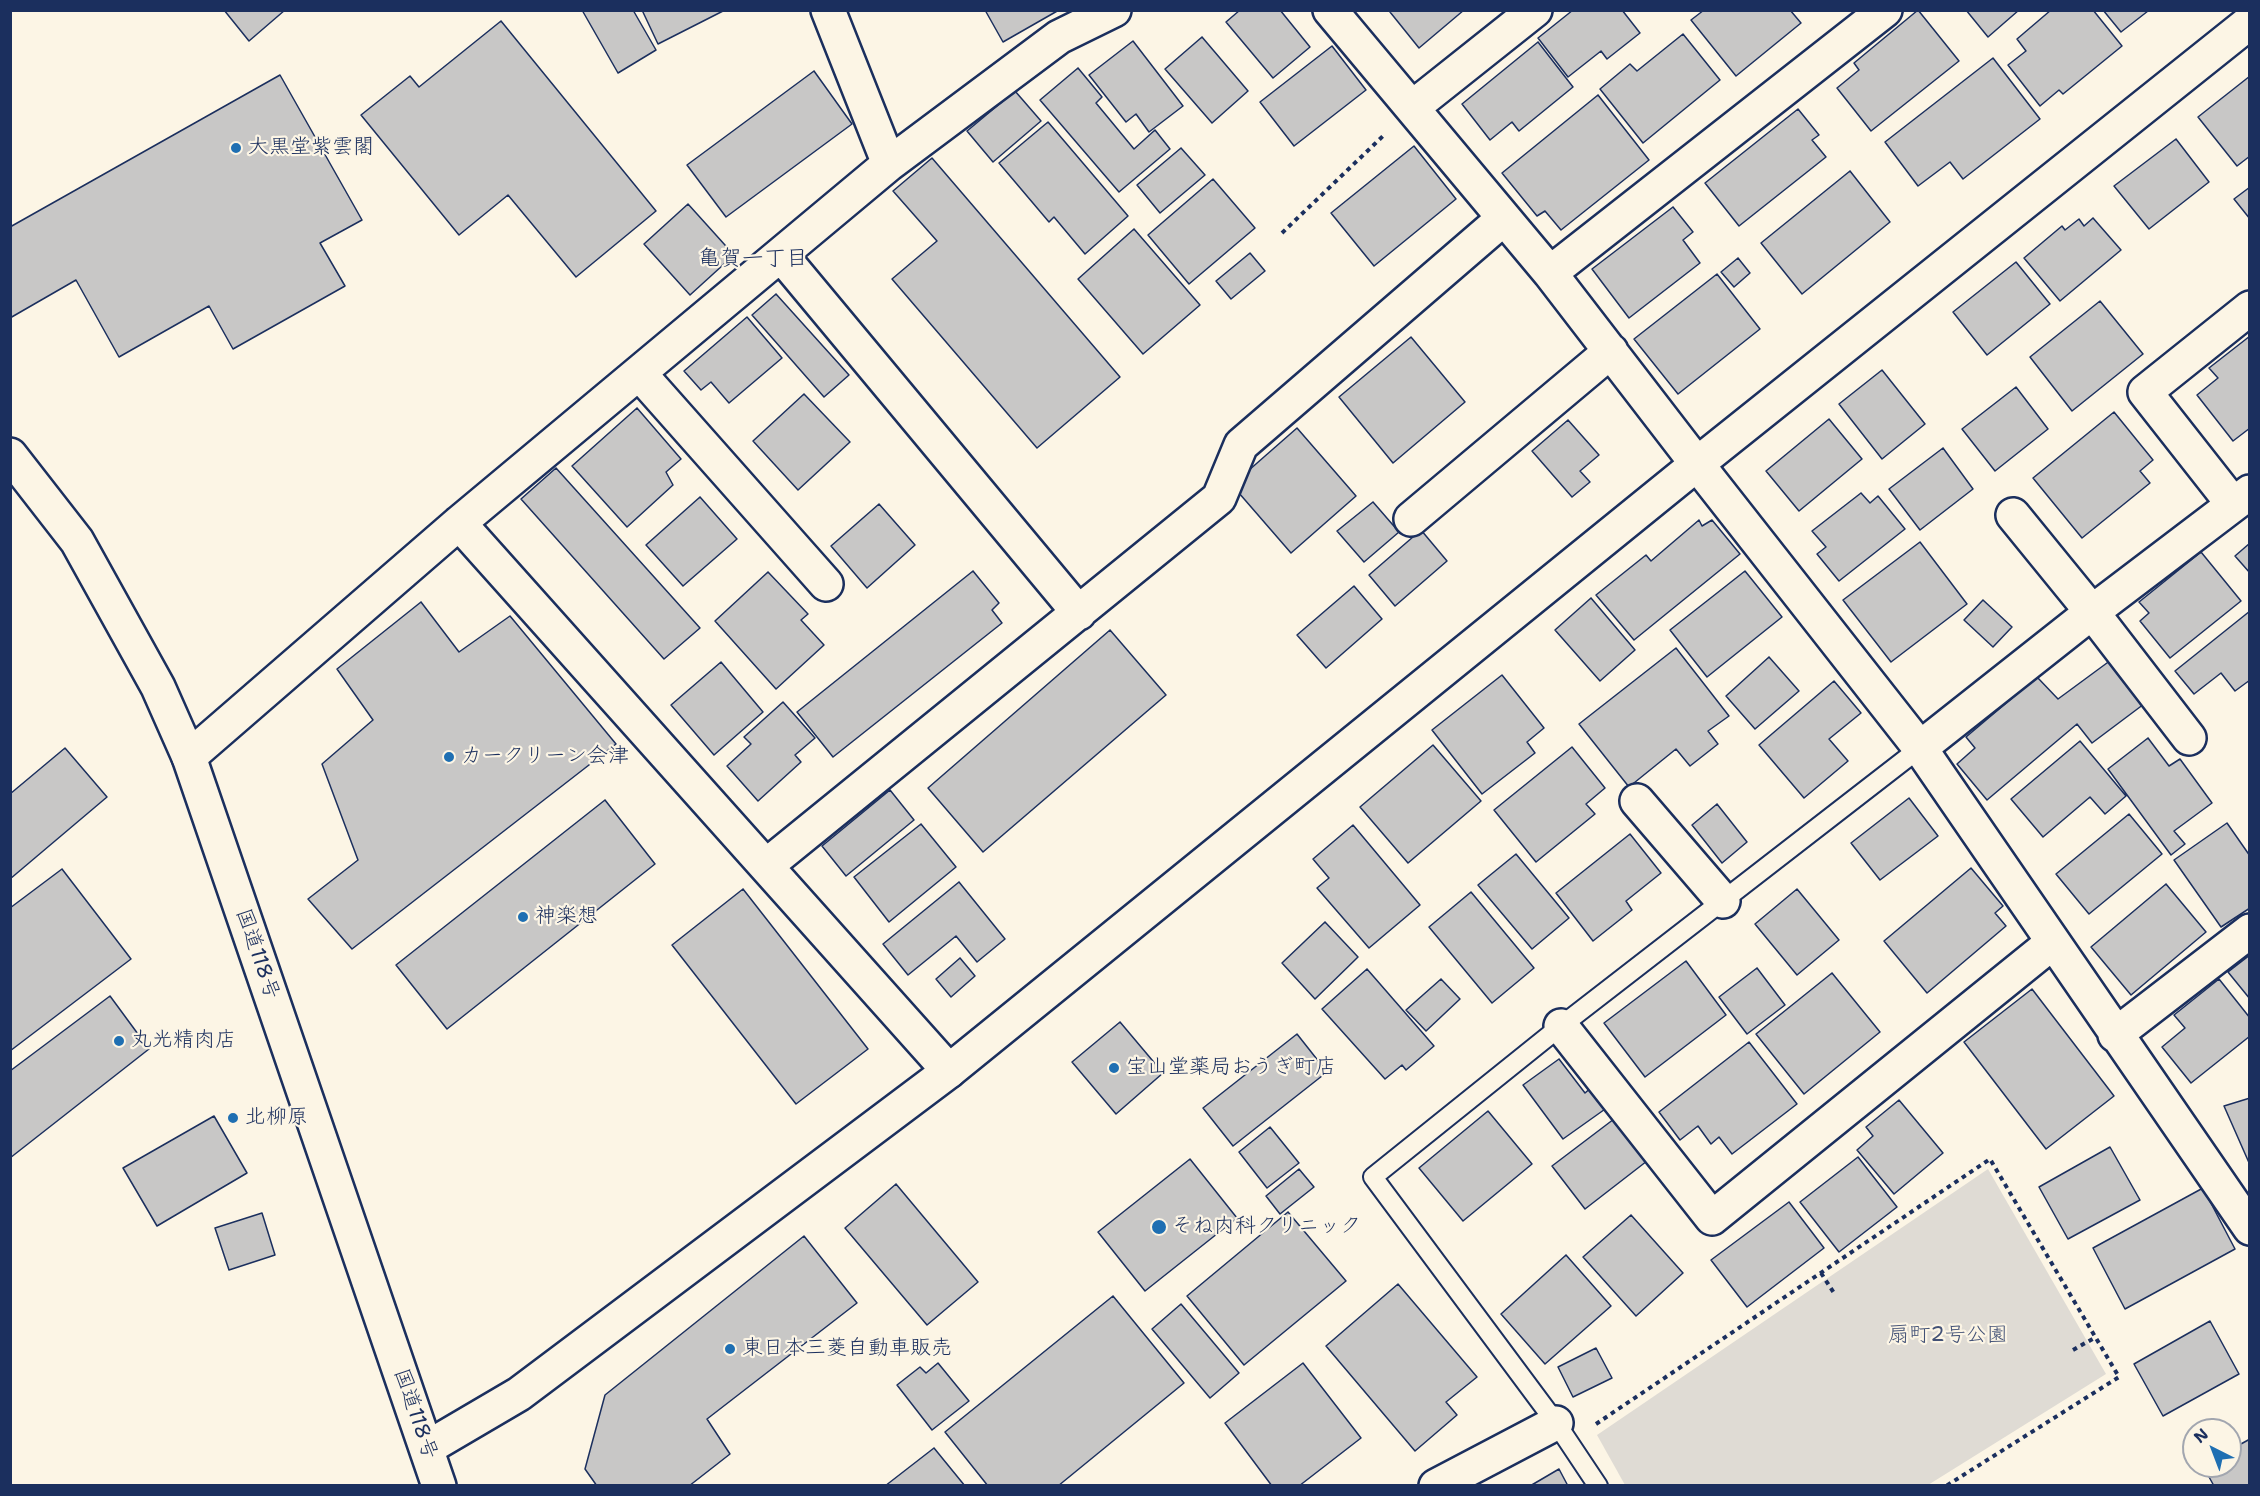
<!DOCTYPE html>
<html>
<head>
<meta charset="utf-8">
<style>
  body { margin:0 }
  #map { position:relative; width:2260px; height:1496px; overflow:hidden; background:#fcf5e5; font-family:"Shantell Sans",sans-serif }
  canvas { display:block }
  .frame { position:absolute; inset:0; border:12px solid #1b2f5e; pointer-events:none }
  .north { position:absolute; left:2182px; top:1418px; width:60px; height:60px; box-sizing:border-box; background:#fcf5e5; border:2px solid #a2a6af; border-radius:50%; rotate:318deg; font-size:16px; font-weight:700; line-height:24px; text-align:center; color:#1b2f5e }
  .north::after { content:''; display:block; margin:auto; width:21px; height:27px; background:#1f6fb2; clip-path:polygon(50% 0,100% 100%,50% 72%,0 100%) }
</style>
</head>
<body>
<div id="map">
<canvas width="2260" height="1496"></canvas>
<div class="frame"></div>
<div class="north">N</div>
</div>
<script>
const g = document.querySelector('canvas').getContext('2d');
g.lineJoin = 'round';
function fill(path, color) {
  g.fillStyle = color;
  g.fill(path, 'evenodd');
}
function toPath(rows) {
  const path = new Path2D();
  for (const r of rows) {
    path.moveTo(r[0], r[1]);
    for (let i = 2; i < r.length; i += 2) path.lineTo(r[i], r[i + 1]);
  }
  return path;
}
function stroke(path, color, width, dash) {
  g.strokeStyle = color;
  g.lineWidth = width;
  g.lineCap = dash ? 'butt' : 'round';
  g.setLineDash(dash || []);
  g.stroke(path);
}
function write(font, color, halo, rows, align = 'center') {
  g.font = font + ' "Shantell Sans","Klee One",sans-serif';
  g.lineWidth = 4.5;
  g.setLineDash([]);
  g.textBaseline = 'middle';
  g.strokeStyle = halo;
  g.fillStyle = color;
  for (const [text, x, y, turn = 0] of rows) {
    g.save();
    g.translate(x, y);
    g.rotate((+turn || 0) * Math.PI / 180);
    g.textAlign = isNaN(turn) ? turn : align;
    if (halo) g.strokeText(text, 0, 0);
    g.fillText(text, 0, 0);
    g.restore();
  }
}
const green = toPath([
  [1988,1169,2106,1374,1928,1485,1625,1485,1597,1435]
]);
const building = toPath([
  [224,10,285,10,249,41,224,10],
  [582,10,633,10,656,50,618,73,582,10],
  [642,10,725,10,658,44,642,10],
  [985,10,1059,10,1003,42,985,10],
  [1240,10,1280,10,1310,47,1273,78,1226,22,1240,10],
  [1392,10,1464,10,1419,48,1390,12,1392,10],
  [1573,10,1622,10,1640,33,1607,59,1601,51,1568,77,1538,38,1573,10],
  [1704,10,1790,10,1801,23,1736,76,1691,20,1704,10],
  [1918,10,1959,61,1871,131,1837,88,1859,70,1854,63,1918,10],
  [1966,10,2019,10,1988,37,1966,10],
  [2051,10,2093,10,2122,46,2063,94,2059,90,2040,106,2008,65,2026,51,2017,39,2051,10],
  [2103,10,2148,10,2148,11,2121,32,2103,10],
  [501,21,656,211,576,277,508,195,459,235,361,115,410,76,419,87,501,21],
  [1683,34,1720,80,1643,143,1600,89,1630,64,1637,71,1683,34],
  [1202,37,1248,91,1212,123,1165,69,1202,37],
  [1133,41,1183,106,1149,132,1136,114,1126,122,1089,75,1133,41],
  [1538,42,1573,87,1519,131,1512,122,1490,140,1462,104,1538,42],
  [1332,46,1366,90,1294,146,1260,102,1332,46],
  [1993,58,2040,119,1963,179,1950,162,1918,186,1885,142,1993,58],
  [1078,68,1102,97,1096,103,1134,149,1155,130,1170,149,1119,192,1040,100,1078,68],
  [814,71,852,124,726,217,687,165,814,71],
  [280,75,362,220,320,243,345,286,233,349,209,306,119,357,76,280,10,318,10,227,280,75],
  [2250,76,2250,156,2237,166,2198,117,2250,76],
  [1015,91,1041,121,993,162,967,131,1015,91],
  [1598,95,1649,160,1561,230,1545,211,1537,216,1502,173,1598,95],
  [1798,109,1819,135,1812,140,1826,157,1739,226,1705,183,1798,109],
  [1048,122,1128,216,1085,254,1054,217,1049,222,999,163,1048,122],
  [2176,139,2209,182,2149,229,2114,186,2176,139],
  [1414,146,1456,199,1374,266,1331,213,1414,146],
  [1181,148,1205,175,1160,213,1137,185,1181,148],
  [932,158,1120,377,1037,448,892,279,937,241,893,191,932,158],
  [1850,171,1890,222,1802,294,1761,243,1850,171],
  [1213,179,1255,228,1189,284,1148,235,1213,179],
  [2250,187,2250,219,2234,199,2250,187],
  [688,204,734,255,690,295,644,244,688,204],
  [1673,207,1693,232,1683,240,1700,263,1629,318,1592,269,1673,207],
  [2093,218,2121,250,2060,301,2024,258,2062,226,2065,230,2079,219,2084,226,2093,218],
  [1134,229,1200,305,1143,354,1078,279,1134,229],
  [1250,253,1265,271,1231,299,1216,281,1250,253],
  [1738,258,1750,273,1734,287,1721,272,1738,258],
  [2016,262,2050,304,1987,355,1953,312,2016,262],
  [1717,274,1760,329,1678,394,1634,339,1717,274],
  [776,294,849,375,824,397,752,315,776,294],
  [2100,301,2143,354,2072,411,2030,357,2100,301],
  [747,317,782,358,729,403,711,382,701,390,684,371,747,317],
  [2250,336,2250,428,2233,441,2197,395,2218,378,2209,368,2250,336],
  [1411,337,1465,402,1393,463,1339,397,1411,337],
  [1882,370,1925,424,1882,459,1839,404,1882,370],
  [2016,387,2048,429,1995,471,1962,429,2016,387],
  [804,394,850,442,798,490,753,441,804,394],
  [637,408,681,459,666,472,673,485,627,527,572,466,637,408],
  [2114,412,2153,460,2140,471,2150,483,2082,538,2033,478,2114,412],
  [1829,419,1862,459,1799,511,1766,471,1829,419],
  [1568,420,1599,455,1580,471,1590,482,1572,497,1532,451,1568,420],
  [1297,428,1356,496,1291,553,1232,485,1297,428],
  [1943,448,1973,489,1920,530,1889,489,1943,448],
  [556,468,700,628,664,659,521,499,556,468],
  [1861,493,1870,503,1878,496,1905,529,1839,581,1817,554,1826,547,1812,531,1861,493],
  [700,497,737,539,683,586,646,545,700,497],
  [1373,502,1399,532,1364,562,1337,531,1373,502],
  [879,504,915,545,867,588,831,546,879,504],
  [1699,520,1702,526,1712,520,1740,554,1634,640,1596,595,1646,555,1651,561,1699,520],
  [1421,530,1447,561,1395,606,1369,575,1421,530],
  [1920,542,1967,604,1891,662,1843,600,1920,542],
  [2250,543,2250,573,2235,556,2250,543],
  [2201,552,2241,601,2170,658,2140,621,2149,613,2139,602,2201,552],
  [973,571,999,603,992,610,1002,623,833,757,797,712,973,571],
  [1745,571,1782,617,1707,677,1670,630,1745,571],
  [768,572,808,614,801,620,824,645,776,689,715,621,768,572],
  [1354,586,1382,619,1326,668,1297,635,1354,586],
  [1591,598,1635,650,1600,681,1555,630,1591,598],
  [1983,600,2012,627,1993,647,1964,620,1983,600],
  [421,602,459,652,510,616,616,744,352,949,308,899,358,860,322,764,373,720,337,669,421,602],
  [2250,611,2250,680,2235,691,2221,673,2194,694,2175,671,2250,611],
  [1110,630,1166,695,983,852,928,788,1110,630],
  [1676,648,1729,716,1708,731,1718,744,1690,766,1676,749,1629,787,1579,724,1676,648],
  [1769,657,1799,691,1755,729,1726,696,1769,657],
  [2111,660,2144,704,2092,743,2077,724,1987,800,1957,764,1975,748,1966,737,2037,677,2058,699,2111,660],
  [721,662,763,712,714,755,671,705,721,662],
  [1502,675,1544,728,1527,742,1535,753,1482,794,1432,730,1502,675],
  [1834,681,1861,713,1829,739,1848,761,1804,798,1759,745,1834,681],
  [783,702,815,738,795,755,801,762,758,801,727,766,751,744,744,737,783,702],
  [2148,738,2169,766,2180,759,2212,803,2174,831,2185,844,2171,855,2108,769,2148,738],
  [2080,741,2126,796,2105,814,2090,797,2043,837,2011,799,2080,741],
  [1433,745,1481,801,1408,863,1360,807,1433,745],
  [1572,747,1605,788,1586,804,1595,814,1536,862,1494,810,1572,747],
  [65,748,107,797,10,879,10,794,65,748],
  [890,790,914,820,846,876,822,846,890,790],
  [1909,798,1938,836,1880,880,1851,843,1909,798],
  [605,800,655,864,447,1029,396,965,605,800],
  [1717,804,1747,842,1722,863,1692,825,1717,804],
  [2129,814,2162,854,2089,914,2056,874,2129,814],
  [2227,823,2250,856,2250,908,2221,927,2174,860,2227,823],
  [921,824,956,867,889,922,854,877,921,824],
  [1353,825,1420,905,1369,948,1317,888,1329,878,1313,859,1353,825],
  [1630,834,1661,873,1626,901,1632,910,1593,941,1556,893,1630,834],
  [1516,854,1569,918,1532,949,1478,885,1516,854],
  [1971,868,2003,906,1995,913,2006,926,1927,993,1884,941,1971,868],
  [62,869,131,959,10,1051,10,908,62,869],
  [959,882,1005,939,977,962,956,936,908,975,883,944,959,882],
  [2166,884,2206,932,2131,995,2091,947,2166,884],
  [743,889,868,1049,796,1104,672,945,743,889],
  [1797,889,1839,940,1797,975,1755,924,1797,889],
  [1471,892,1534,968,1492,1003,1429,927,1471,892],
  [1325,922,1358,957,1315,999,1282,963,1325,922],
  [2250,955,2250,999,2228,972,2250,955],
  [960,958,975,976,951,997,936,979,960,958],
  [1686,961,1726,1015,1645,1077,1604,1023,1686,961],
  [1757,968,1785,1005,1747,1034,1719,997,1757,968],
  [1367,969,1434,1046,1406,1070,1402,1065,1385,1079,1322,1009,1367,969],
  [1832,973,1880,1032,1804,1094,1756,1034,1832,973],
  [1441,979,1460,999,1426,1031,1406,1010,1441,979],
  [2219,979,2250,1018,2250,1036,2191,1083,2162,1047,2185,1028,2174,1015,2219,979],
  [2032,989,2114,1096,2046,1149,1964,1042,2032,989],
  [110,996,149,1049,10,1158,10,1071,110,996],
  [1120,1022,1163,1073,1116,1114,1072,1062,1120,1022],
  [1297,1034,1327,1072,1233,1146,1203,1108,1297,1034],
  [1749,1042,1797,1104,1732,1154,1719,1137,1711,1144,1698,1126,1680,1140,1659,1112,1749,1042],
  [1559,1059,1585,1093,1593,1086,1608,1107,1563,1139,1523,1085,1559,1059],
  [2250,1098,2250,1165,2224,1106,2250,1098],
  [1899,1100,1943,1153,1894,1194,1857,1150,1873,1136,1866,1127,1899,1100],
  [1488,1111,1532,1164,1463,1221,1419,1168,1488,1111],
  [214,1116,247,1173,157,1226,123,1168,214,1116],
  [1614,1119,1647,1161,1585,1209,1552,1166,1614,1119],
  [1270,1127,1299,1163,1267,1188,1239,1152,1270,1127],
  [2110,1147,2140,1200,2068,1239,2039,1187,2110,1147],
  [1858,1157,1897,1207,1839,1252,1800,1202,1858,1157],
  [1190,1159,1237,1218,1145,1291,1098,1232,1190,1159],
  [1299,1169,1314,1187,1280,1214,1266,1196,1299,1169],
  [896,1184,978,1282,927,1325,845,1228,896,1184],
  [2203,1188,2235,1249,2125,1309,2093,1248,2203,1188],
  [1789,1202,1824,1248,1747,1307,1711,1260,1789,1202],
  [1288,1212,1346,1281,1244,1365,1187,1296,1288,1212],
  [262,1213,275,1255,229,1270,215,1228,262,1213],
  [1631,1215,1683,1273,1636,1316,1583,1257,1631,1215],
  [804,1236,857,1303,707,1419,730,1454,689,1486,597,1486,585,1469,605,1395,804,1236],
  [1566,1255,1611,1306,1545,1364,1501,1314,1566,1255],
  [1398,1284,1477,1377,1446,1402,1457,1415,1415,1451,1326,1346,1398,1284],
  [1113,1296,1184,1383,1058,1486,988,1486,945,1432,1113,1296],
  [1181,1304,1239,1373,1210,1398,1152,1329,1181,1304],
  [2210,1321,2239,1374,2163,1416,2134,1364,2210,1321],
  [1596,1348,1612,1378,1573,1397,1558,1367,1596,1348],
  [938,1363,969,1401,932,1430,897,1385,920,1367,926,1373,938,1363],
  [1303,1363,1361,1438,1299,1486,1272,1486,1225,1423,1303,1363],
  [2250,1439,2250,1486,2214,1486,2203,1466,2230,1466,2230,1450,2250,1439],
  [934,1448,965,1486,885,1486,934,1448],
  [1559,1469,1568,1486,1530,1486,1559,1469]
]);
const path = toPath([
  [1282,233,1383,136],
  [1821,1273,1834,1293],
  [2073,1350,2096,1337],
  [1596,1424,1990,1159,2119,1377,1946,1486]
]);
const service = toPath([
  [1598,1486,1556,1423,1373,1177,1561,1026,1920,748]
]);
const minor = toPath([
  [828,10,889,164],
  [1330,10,1550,273,1697,464,1920,748,2250,1228],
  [1413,107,1535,10],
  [781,255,1079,613],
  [1550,273,1885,10],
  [639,373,826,584],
  [2233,504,2145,392,2250,308],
  [2013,515,2092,612,2189,738],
  [1411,519,1611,351],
  [459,523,949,1071],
  [1920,748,2092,612,2250,492],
  [189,757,459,523,889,164,1059,37,1114,10],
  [1637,801,1723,901],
  [766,866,1219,498,1241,445,1503,219],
  [1561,1026,1712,1218,2052,943],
  [2115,1035,2250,931],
  [1436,1486,1556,1423]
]);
const tertiary = toPath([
  [427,1448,519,1394,949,1071,1697,464,2250,22]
]);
const trunk = toPath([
  [10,455,77,541,158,687,189,757,439,1486]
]);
const markers = [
  [236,148,6,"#1f6fb2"],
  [449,757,6,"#1f6fb2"],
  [523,917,6,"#1f6fb2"],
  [119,1041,6,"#1f6fb2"],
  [1114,1068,6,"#1f6fb2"],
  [233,1118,6,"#1f6fb2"],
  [1159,1227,8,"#1f6fb2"],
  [730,1349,6,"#1f6fb2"]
];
const poiNames = [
  ["大黒堂紫雲閣",248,148],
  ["カークリーン会津",461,757],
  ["神楽想",535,917],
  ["丸光精肉店",131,1041],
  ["宝山堂薬局おうぎ町店",1126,1068],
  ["北柳原",245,1118],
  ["そね内科クリニック",1172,1227],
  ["東日本三菱自動車販売",742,1349]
];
const streetNames = [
  ["国道118号",257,954,71],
  ["国道118号",415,1414,71]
];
const parkNames = [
  ["扇町2号公園",1948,1336]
];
const neighbourhoodNames = [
  ["亀賀一丁目",753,259]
];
fill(green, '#dfdbd4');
fill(building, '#c8c7c6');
stroke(building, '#1b2f5e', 1.5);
stroke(service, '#1b2f5e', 22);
stroke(minor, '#1b2f5e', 38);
stroke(tertiary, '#1b2f5e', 38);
stroke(trunk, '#1b2f5e', 38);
stroke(path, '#1b2f5e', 4, [4.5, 4.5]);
stroke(service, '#fcf5e5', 18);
stroke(minor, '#fcf5e5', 33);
stroke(tertiary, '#fcf5e5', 33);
stroke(trunk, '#fcf5e5', 33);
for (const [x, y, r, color] of markers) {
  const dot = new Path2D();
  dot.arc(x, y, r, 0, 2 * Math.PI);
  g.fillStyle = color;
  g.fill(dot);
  stroke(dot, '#fcf5e5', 2);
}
write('21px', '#1b2f5e', '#fcf5e5', poiNames, 'left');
write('21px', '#1b2f5e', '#fcf5e5', streetNames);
write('21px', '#425176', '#fcf5e5', parkNames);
write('22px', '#1b2f5e', '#fcf5e5', neighbourhoodNames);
</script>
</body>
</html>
